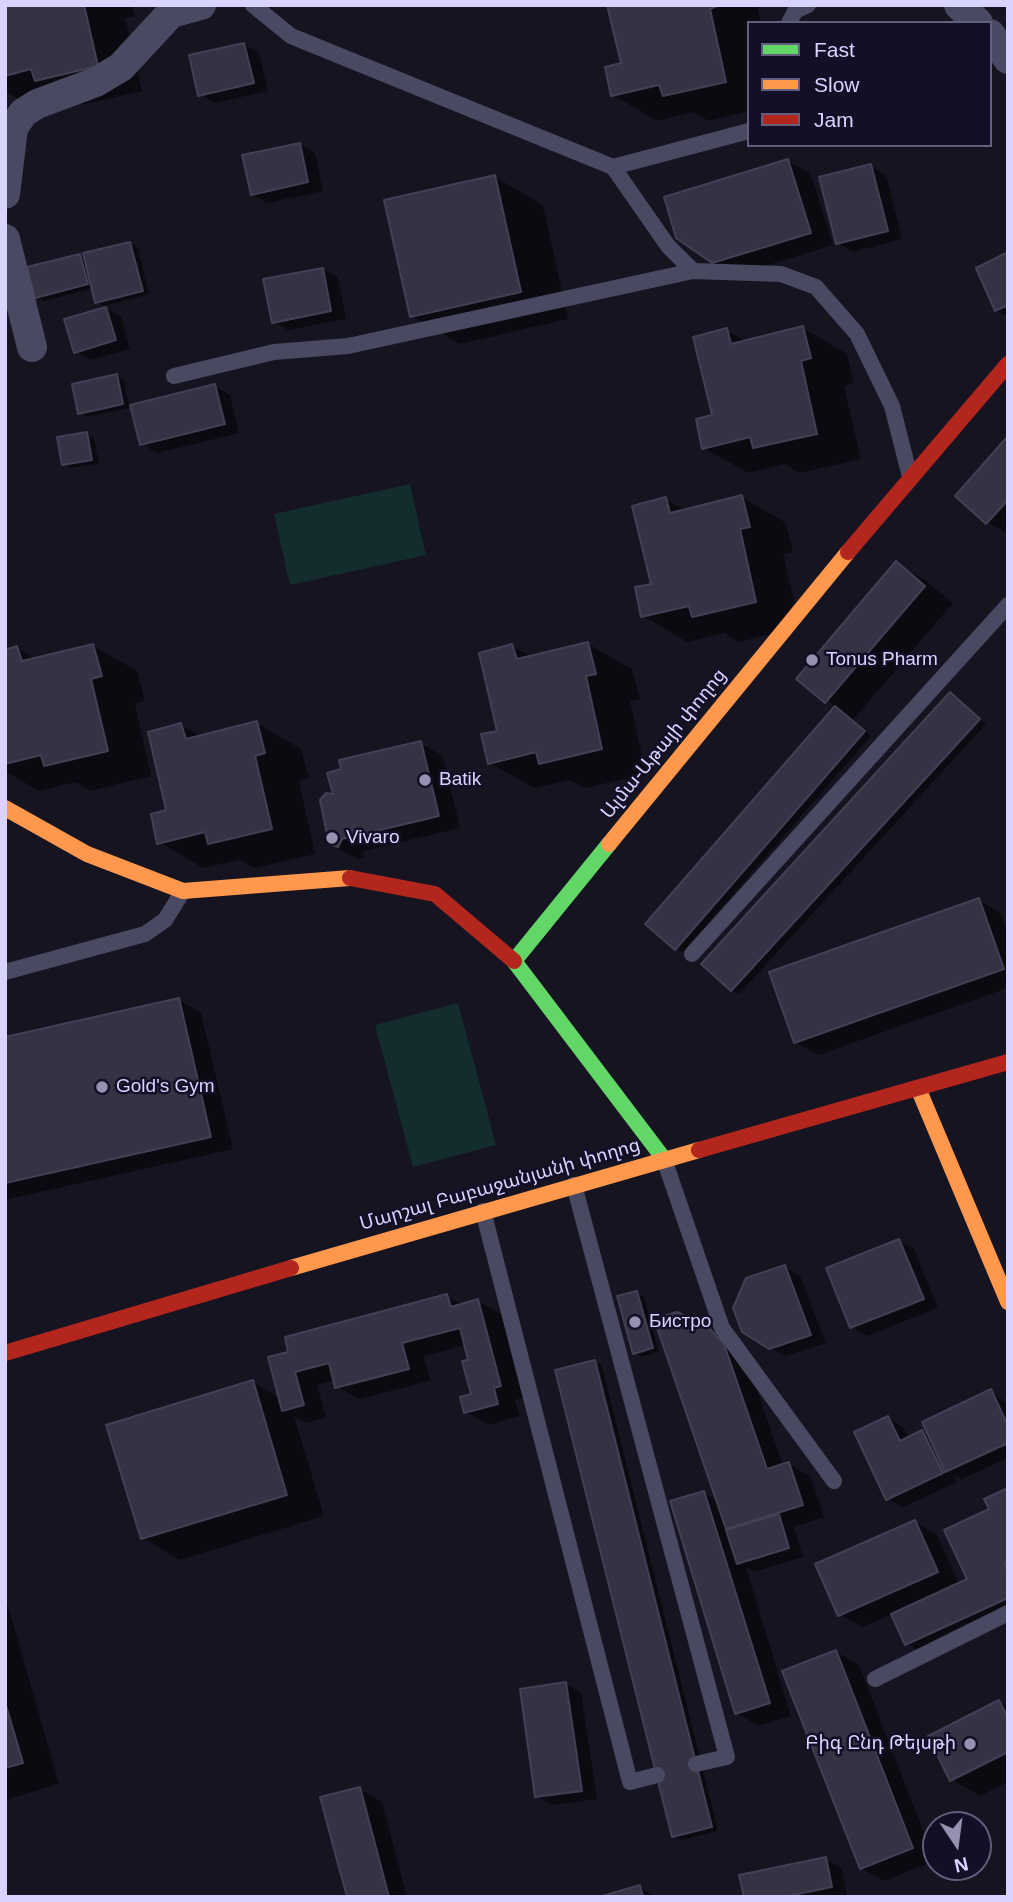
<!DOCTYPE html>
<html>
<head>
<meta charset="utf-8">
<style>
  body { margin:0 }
  #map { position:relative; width:1013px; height:1902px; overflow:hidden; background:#161421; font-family:Arial,sans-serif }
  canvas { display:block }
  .frame { position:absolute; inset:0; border:7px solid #d9d4ff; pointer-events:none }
  .legend { position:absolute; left:747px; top:21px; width:245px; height:126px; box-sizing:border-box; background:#130f26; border:2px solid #625e7d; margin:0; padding:9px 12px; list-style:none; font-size:21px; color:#d9d4ff }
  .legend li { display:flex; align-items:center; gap:14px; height:35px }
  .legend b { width:35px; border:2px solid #625e7d }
  .north { position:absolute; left:922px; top:1811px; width:70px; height:70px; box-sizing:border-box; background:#130f26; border:2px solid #625e7d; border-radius:50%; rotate:167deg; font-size:19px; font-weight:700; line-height:28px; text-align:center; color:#d9d4ff }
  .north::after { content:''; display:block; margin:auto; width:24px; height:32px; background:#9591b1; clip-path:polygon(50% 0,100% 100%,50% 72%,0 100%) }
</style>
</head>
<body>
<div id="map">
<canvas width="1013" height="1902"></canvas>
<div class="frame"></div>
<ul class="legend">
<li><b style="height:9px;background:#63d668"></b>Fast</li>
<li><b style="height:9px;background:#ff974d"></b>Slow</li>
<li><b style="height:9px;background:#b3261e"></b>Jam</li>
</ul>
<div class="north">N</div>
</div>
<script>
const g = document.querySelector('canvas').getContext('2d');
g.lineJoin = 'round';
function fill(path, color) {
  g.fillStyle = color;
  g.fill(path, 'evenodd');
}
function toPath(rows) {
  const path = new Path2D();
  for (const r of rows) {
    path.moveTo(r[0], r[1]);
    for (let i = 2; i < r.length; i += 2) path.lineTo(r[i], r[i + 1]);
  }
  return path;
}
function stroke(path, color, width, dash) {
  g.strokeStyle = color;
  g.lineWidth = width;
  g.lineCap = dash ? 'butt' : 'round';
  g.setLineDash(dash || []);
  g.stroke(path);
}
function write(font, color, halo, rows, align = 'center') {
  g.font = font + ' Arial,"Noto Sans Armenian",sans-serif';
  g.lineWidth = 5;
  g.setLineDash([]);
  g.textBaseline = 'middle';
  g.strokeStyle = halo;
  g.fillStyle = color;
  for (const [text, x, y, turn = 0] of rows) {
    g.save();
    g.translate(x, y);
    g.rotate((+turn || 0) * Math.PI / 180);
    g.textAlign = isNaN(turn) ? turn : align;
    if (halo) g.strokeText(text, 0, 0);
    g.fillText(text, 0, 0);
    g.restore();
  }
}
const green = toPath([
  [410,484,426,555,290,585,274,514],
  [458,1003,496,1145,413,1167,375,1025]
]);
const shadow = toPath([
  [5,5,132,5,135,16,125,18,142,91,81,105,65,97,29,105,5,91],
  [609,5,757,5,761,23,749,23,749,111,709,121,693,112,657,121,613,95,623,64],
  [244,44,259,53,268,91,215,103,200,94],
  [300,144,315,153,323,191,268,203,252,194],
  [788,161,811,174,833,245,736,275,713,262],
  [870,166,886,175,902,239,853,252,838,243],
  [495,177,543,205,568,319,460,344,412,316],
  [130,243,138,248,149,294,104,306,96,302,93,288,44,301,37,297,80,256,86,260],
  [1008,254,1008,317,996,310],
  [323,269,338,278,346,319,288,330,273,321],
  [106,308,121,317,130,349,91,360,75,351],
  [803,328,847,354,854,383,844,386,861,459,799,473,785,464,748,473,704,448,714,417,726,330,747,342],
  [117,376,124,380,129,407,215,386,230,395,239,433,157,453,142,444,132,407,87,417,80,413],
  [87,434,94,438,99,464,70,468,63,464],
  [1008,439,1008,534,987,522],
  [742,497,786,523,793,552,783,554,800,627,738,642,724,633,687,642,643,616,653,586,665,499,686,510],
  [897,564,925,580,953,603,853,720,871,736,683,952,676,948,836,707,799,678],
  [588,644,632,669,640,699,630,701,646,774,585,788,570,780,534,788,490,763,499,732,512,646,532,657],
  [93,646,137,671,145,701,135,704,151,776,90,791,76,782,39,791,5,771,5,651,17,648,37,660],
  [950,694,986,724,739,994,732,990],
  [257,723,301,749,309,778,299,781,315,854,254,868,240,860,203,868,159,842,168,812,181,725,202,737],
  [420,743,443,756,460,828,364,851,363,858,357,859,334,846,335,796],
  [979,900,1001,913,1008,932,1008,988,818,1055,795,1042],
  [179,1000,201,1013,233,1149,5,1200,5,1039],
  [899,1241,914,1249,938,1308,867,1336,852,1327],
  [785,1267,800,1276,826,1343,785,1356,769,1347],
  [636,1292,644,1297,659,1352,642,1357,635,1352],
  [447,1296,462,1305,478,1301,501,1314,523,1398,515,1400,520,1416,488,1425,466,1412,473,1395,466,1345,424,1356,430,1381,359,1399,337,1386,335,1380,317,1385,326,1417,306,1423,294,1416,324,1516,180,1560,142,1538,253,1382,280,1398,290,1353],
  [706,1328,729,1341,747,1359,783,1466,789,1464,811,1477,824,1517,794,1527,803,1557,754,1572,746,1567,791,1716,759,1726,736,1713,704,1493,718,1501],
  [595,1362,602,1366,718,1831,681,1840,673,1836],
  [991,1391,1008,1404,1008,1458,962,1479,954,1475,957,1482,903,1507,888,1499,888,1418,903,1427,909,1438,922,1432,931,1437],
  [1008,1490,1008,1620,929,1656,906,1643,893,1614,862,1627,840,1614,915,1522,937,1535,959,1584,969,1579,991,1509],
  [5,1595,59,1784,5,1800],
  [836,1652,859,1665,935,1861,884,1881,861,1868],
  [566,1684,581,1693,597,1799,552,1805,537,1796],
  [999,1702,1008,1707,1008,1782,980,1796,951,1779],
  [359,1789,382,1802,407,1897,349,1897],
  [825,1859,841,1868,847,1895,746,1897],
  [640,1887,656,1897,605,1897]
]);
const building = toPath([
  [5,5,84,5,98,66,35,81,31,69,5,76,5,5],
  [607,5,720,5,710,9,726,82,663,96,659,85,611,96,605,67,621,63,607,5],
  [244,43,254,83,198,96,189,55,244,43],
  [300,143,308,182,251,195,242,155,300,143],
  [788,159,811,233,712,263,676,238,664,197,788,159],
  [871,164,888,231,836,244,819,177,871,164],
  [495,175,521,292,410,317,384,200,495,175],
  [130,242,143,291,95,303,83,253,130,242],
  [1008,252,1008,305,995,311,976,268,1008,252],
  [80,254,88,284,35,298,27,267,80,254],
  [323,268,331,311,272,323,263,279,323,268],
  [106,307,116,340,74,353,64,319,106,307],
  [803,326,811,358,801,361,817,434,753,448,750,437,702,449,696,419,712,415,693,337,727,328,731,344,803,326],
  [117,374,123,404,78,414,72,384,117,374],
  [215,384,225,424,140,445,130,405,215,384],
  [87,432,92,460,62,465,57,437,87,432],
  [1008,436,1008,500,986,524,955,496,1008,436],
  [742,495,750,527,740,529,756,602,692,617,689,606,641,617,635,587,651,584,632,506,666,497,670,513,742,495],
  [896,561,925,586,825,703,796,679,896,561],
  [588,642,596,674,586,676,602,749,539,764,536,752,488,764,481,734,497,731,479,653,512,644,517,659,588,642],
  [93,644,102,676,91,679,108,751,44,766,41,755,5,764,5,650,17,646,22,661,93,644],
  [950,692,980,719,731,991,701,964,950,692],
  [835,706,865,731,675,950,645,924,835,706],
  [257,721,265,753,255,756,272,829,208,844,205,832,157,844,151,814,166,810,148,732,181,723,186,739,257,721],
  [421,741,439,816,342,839,338,847,329,844,320,800,326,793,333,794,327,773,341,769,339,760,421,741],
  [979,898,1004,969,794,1043,769,972,979,898],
  [179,998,211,1137,5,1183,5,1037,179,998],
  [899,1239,924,1299,850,1328,826,1268,899,1239],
  [785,1265,811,1335,769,1349,742,1332,733,1308,746,1278,785,1265],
  [637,1291,653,1348,633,1354,617,1296,637,1291],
  [447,1294,451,1307,478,1299,501,1386,494,1388,498,1404,464,1413,460,1397,471,1394,462,1361,468,1360,460,1328,402,1343,409,1369,335,1388,329,1363,295,1372,304,1405,282,1411,268,1357,288,1352,285,1337,447,1294],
  [677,1312,707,1326,724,1344,767,1469,789,1462,803,1505,726,1529,654,1319,677,1312],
  [595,1360,712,1827,672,1837,555,1370,595,1360],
  [253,1380,287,1495,141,1539,106,1425,253,1380],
  [991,1389,1008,1426,1008,1443,945,1472,922,1422,991,1389],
  [888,1416,900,1441,922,1430,943,1473,886,1500,854,1432,888,1416],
  [1008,1488,1008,1561,1004,1563,1008,1571,1008,1598,905,1645,891,1614,967,1579,944,1530,989,1509,984,1499,1008,1488],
  [704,1491,770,1703,735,1714,670,1501,704,1491],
  [779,1514,789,1548,737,1564,726,1530,779,1514],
  [915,1520,938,1572,838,1616,815,1564,915,1520],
  [836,1650,913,1848,860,1869,782,1671,836,1650],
  [566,1682,582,1791,535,1797,520,1689,566,1682],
  [999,1700,1008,1718,1008,1752,950,1781,928,1736,999,1700],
  [5,1702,23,1763,5,1768,5,1702],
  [360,1787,389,1897,347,1897,320,1797,360,1787],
  [826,1857,832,1887,783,1897,744,1897,739,1875,826,1857],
  [640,1885,643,1897,599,1897,640,1885]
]);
const lane = toPath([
  [253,5,291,36,613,167,668,246,693,271],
  [789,23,795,11,808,5],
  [613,167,749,131],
  [174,376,274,352,348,346,693,271,781,274,816,287,857,334,892,406,909,473],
  [692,954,1008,605],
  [5,972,145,934,165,920,183,891],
  [664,1159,722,1328,834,1481],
  [574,1185,727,1757,696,1764],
  [483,1211,630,1782,657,1775],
  [875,1679,1008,1613]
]);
const street = toPath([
  [959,5,978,23],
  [990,34,1008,59],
  [5,194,13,128,23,113,37,104,96,82,121,67,171,13,201,5],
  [5,239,32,347]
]);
const fast = toPath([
  [609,844,514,961,664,1159]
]);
const slow = toPath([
  [5,808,87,854,183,891,350,878],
  [609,844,848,552],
  [918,1088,1008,1302],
  [291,1268,699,1150]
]);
const jam = toPath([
  [848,552,1008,364],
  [350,878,435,894,514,961],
  [699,1150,1008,1062],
  [5,1353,291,1268]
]);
const markers = [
  [812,660,7,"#9591b1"],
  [425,780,7,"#9591b1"],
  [332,838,7,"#9591b1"],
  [102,1087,7,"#9591b1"],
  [635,1322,7,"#9591b1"],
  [970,1744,7,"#9591b1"]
];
const poiNames = [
  ["Tonus Pharm",826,660],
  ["Batik",439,780],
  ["Vivaro",346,838],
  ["Gold's Gym",116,1087],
  ["Бистро",649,1322],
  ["Բիգ Ընդ Թեյսթի",956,1744,"right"]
];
const streetNames = [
  ["Ալմա-Աթայի փողոց",664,744,-51],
  ["Մարշալ Բաբաջանյանի փողոց",500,1185,-16]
];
fill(green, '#132c2d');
fill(shadow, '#0007');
fill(building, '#343243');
stroke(building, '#433f54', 2);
stroke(lane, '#4a4962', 16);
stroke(street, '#4a4962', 30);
stroke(fast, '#63d668', 16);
stroke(slow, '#ff974d', 16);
stroke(jam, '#b3261e', 16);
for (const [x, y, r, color] of markers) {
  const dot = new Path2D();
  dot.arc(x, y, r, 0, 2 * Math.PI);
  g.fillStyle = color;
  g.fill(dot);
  stroke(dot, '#130f26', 2.5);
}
write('19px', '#d9d4ff', '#130f26', poiNames, 'left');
write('19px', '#d9d4ff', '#130f26', streetNames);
</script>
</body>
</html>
